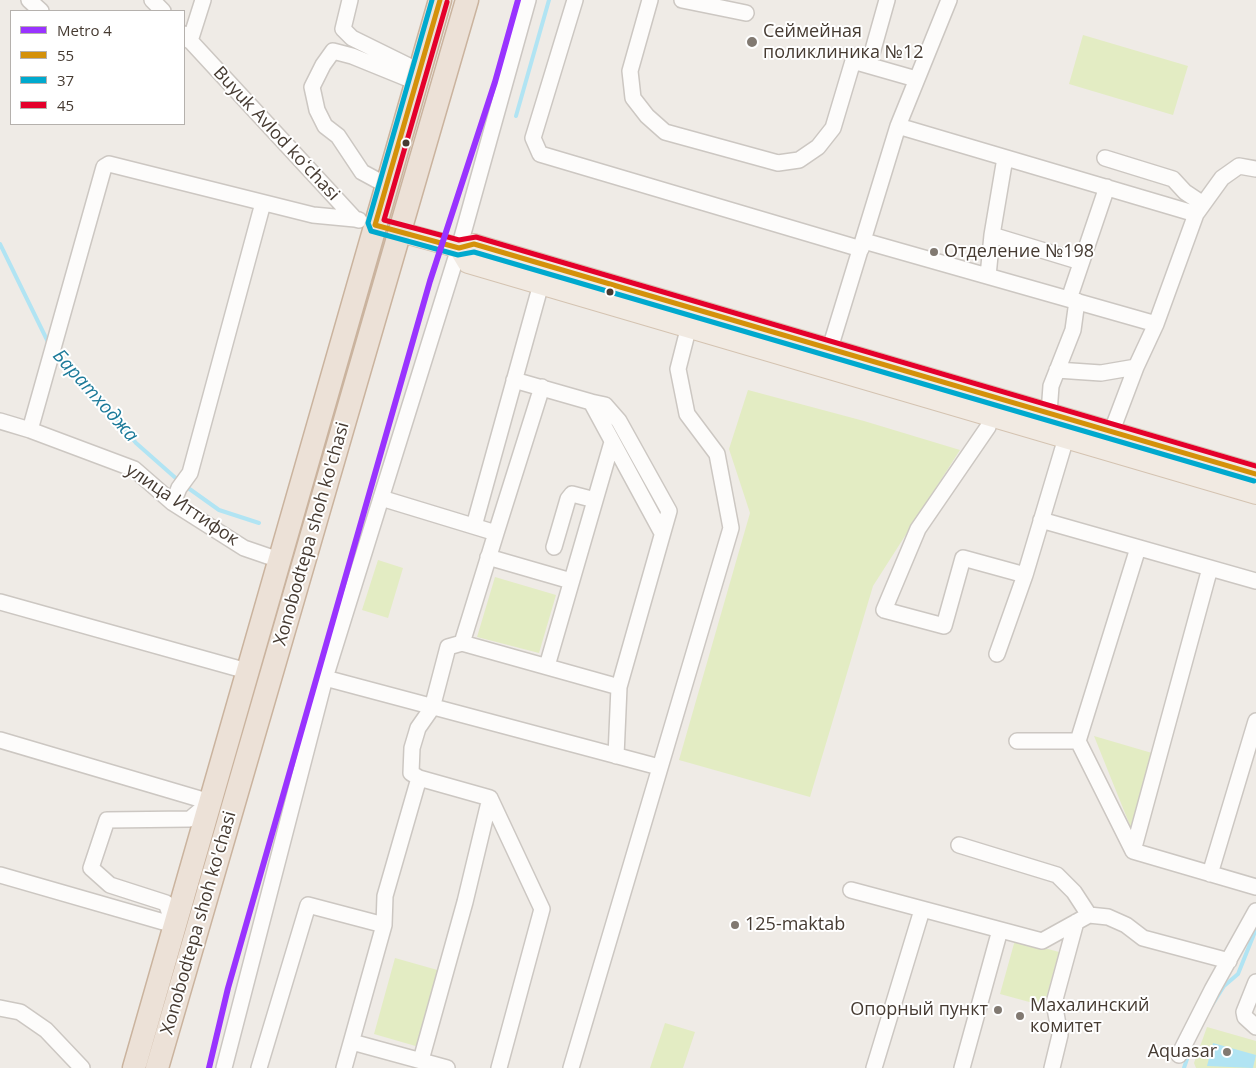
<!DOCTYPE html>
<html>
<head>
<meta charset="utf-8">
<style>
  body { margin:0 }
  #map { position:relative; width:1256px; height:1068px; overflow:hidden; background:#efebe6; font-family:"Open Sans",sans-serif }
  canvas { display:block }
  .legend { position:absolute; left:10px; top:10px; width:175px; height:115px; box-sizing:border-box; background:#fff; border:1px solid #b5b1ad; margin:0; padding:6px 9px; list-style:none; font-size:15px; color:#463b32 }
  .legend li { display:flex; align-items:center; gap:10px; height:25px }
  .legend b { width:25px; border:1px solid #b5b1ad }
</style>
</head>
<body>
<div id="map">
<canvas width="1256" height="1068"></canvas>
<ul class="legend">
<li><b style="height:6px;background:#93f"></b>Metro 4</li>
<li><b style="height:6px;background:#d4910a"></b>55</li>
<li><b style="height:6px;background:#00a9ce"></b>37</li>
<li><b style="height:6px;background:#e4002b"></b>45</li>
</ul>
</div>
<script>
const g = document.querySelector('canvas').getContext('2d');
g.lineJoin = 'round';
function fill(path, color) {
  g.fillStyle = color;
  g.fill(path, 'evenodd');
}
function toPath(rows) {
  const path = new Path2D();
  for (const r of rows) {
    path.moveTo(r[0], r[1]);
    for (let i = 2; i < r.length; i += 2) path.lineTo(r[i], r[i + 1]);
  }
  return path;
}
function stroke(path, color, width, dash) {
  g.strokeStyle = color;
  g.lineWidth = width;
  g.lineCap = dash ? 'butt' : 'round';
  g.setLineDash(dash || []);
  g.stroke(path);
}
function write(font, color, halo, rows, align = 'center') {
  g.font = font + ' "Open Sans",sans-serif';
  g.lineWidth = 4;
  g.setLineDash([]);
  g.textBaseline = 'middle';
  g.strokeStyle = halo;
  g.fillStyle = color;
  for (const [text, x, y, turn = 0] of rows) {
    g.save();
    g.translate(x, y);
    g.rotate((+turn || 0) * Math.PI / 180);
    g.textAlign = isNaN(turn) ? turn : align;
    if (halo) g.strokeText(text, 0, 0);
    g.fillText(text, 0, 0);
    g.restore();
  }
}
const green = toPath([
  [1083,35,1188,66,1173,115,1069,84],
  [748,390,864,421,960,450,873,586,810,797,679,760,750,513,729,449],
  [378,560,403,568,388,618,362,610],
  [495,577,556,595,539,653,477,637],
  [1094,736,1152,753,1131,828],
  [1015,940,1059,952,1044,1006,1000,994],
  [395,958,441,971,419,1047,374,1034],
  [665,1023,695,1032,683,1068,650,1068],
  [1207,1027,1256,1041,1256,1068,1196,1068,1194,1063]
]);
const water = toPath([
  [1213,1043,1256,1055,1253,1068,1207,1066]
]);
const stream = toPath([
  [516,116,549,0],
  [0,244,49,344],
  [56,357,91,387,136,443,179,481],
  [184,485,219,510,259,523],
  [1212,1005,1224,986,1238,974,1256,929],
  [1184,1068,1191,1047]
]);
const minor = toPath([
  [29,0,41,11],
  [152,0,163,11],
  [350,0,343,29,352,38,419,71],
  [575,0,533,138,540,154,861,249],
  [650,0,630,71,633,98,647,116,665,132,778,163,799,160,818,147,833,128,853,61,916,79],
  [682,0,746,13],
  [184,34,355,219,359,220],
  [190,41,203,0],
  [869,64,887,0],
  [898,126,1196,214],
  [1105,158,1173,179,1185,192,1203,204],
  [386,185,362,172,338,136,325,126,317,110,312,87,323,65,333,51,352,56,416,82],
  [992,235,1081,262],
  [864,241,1156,324],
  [988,276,992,235,1005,158],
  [1069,299,1107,187],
  [827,358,898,126,949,0],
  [1057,370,1101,373,1136,367],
  [514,380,591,402,662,533],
  [591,402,605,405,619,421,669,511,619,687,616,756],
  [993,406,988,427,918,529,884,610,944,626,963,558,1025,575,1066,438],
  [1049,413,1051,386,1073,330,1077,301],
  [0,421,30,430,134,469,173,503,244,548,279,560],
  [30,430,104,167,109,164,313,215,355,219],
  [1108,441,1136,367,1156,324,1196,214,1222,178,1239,166,1256,169],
  [381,498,496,533,462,643,448,647,432,708,418,728,412,748,411,773,419,778],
  [173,503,179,488,190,473,263,203],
  [1041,520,1256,581],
  [474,526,541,284],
  [496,533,542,387],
  [554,547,568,499,572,494,595,500],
  [1138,548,1078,741,1133,851,1256,887],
  [488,557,571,581],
  [0,602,247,671],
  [462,643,619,687],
  [997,654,1025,575],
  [547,666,612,442],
  [325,678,659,767],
  [0,740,210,802],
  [1017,741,1078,741],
  [959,845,1057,875,1074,892,1089,915],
  [1133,851,1210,568],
  [1210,874,1256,721],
  [0,875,174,925],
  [851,890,1042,941,1089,915,1108,917,1126,925,1143,938,1229,961],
  [174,925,166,903,110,885,91,868,107,820,190,819,210,802],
  [1256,982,1244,1012,1245,1017,1256,1027],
  [0,1008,20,1012,46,1030,82,1068],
  [352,1042,447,1068],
  [1179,1055,1212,990,1256,911],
  [421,1060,465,902,490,798],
  [224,1068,325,678,459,248,528,0],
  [259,1068,308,905,384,925],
  [344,1068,384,925,385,896,419,778,490,798,542,909,499,1068],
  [571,1068,731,528,717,454,687,414,678,369,691,318],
  [874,1068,922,910],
  [962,1068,1000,930],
  [1052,1068,1060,1035,1054,1003,1076,922]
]);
const major = toPath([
  [400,232,459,248,474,244,1256,474],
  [459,248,468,263,1256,494]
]);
const highway = toPath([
  [134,1068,440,0],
  [157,1068,467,0]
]);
const bus1 = toPath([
  [440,0,375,225,459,248,474,244,1256,474]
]);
const bus2 = toPath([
  [432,0,368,223,371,231,458,255,474,252,1254,481]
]);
const bus3 = toPath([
  [447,2,384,220,459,240,476,237,1256,466]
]);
const metro1 = toPath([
  [209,1068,228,988,430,281,495,82,518,0]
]);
const markers = [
  [752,42,6,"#817971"],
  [406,143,4.5,"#463b32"],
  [934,252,5,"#817971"],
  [610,292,4.5,"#463b32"],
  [735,925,5,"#817971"],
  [998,1010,5,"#817971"],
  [1020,1016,5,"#817971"],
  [1227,1052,5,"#817971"]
];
const poiNames = [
  ["Сеймейная",763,32],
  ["поликлиника №12",763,53],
  ["Отделение №198",944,252],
  ["125-maktab",745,925],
  ["Махалинский",1030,1006],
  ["комитет",1030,1027],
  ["Опорный пункт",988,1010,"right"],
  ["Aquasar",1217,1052,"right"]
];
const streetNames = [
  ["Buyuk Avlod koʻchasi",276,134,47],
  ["улица Иттифок",182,505,34],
  ["Xonobodtepa shoh ko'chasi",312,534,-74],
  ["Xonobodtepa shoh ko'chasi",199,923,-74]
];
const waterNames = [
  ["Баратходжа",95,396,48]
];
fill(green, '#e3ecc3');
fill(water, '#b1e4f3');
stroke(stream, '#b1e4f3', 4);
stroke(minor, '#ccc7c2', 18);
stroke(major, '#d4c3b1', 22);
stroke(highway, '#cab39e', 25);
stroke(minor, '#fdfcfb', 15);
stroke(major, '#f1eae2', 20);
stroke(highway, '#ece1d7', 22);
stroke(bus1, '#d4910a', 5);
stroke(bus2, '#00a9ce', 5);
stroke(bus3, '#e4002b', 5);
stroke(metro1, '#93f', 6);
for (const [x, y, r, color] of markers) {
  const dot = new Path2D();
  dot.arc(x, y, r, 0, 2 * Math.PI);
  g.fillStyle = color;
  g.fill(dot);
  stroke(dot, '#fff', 2);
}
write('18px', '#463b32', '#fff', poiNames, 'left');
write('18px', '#463b32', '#fff', streetNames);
write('italic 19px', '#1d7b9a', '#fff', waterNames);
</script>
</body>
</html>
